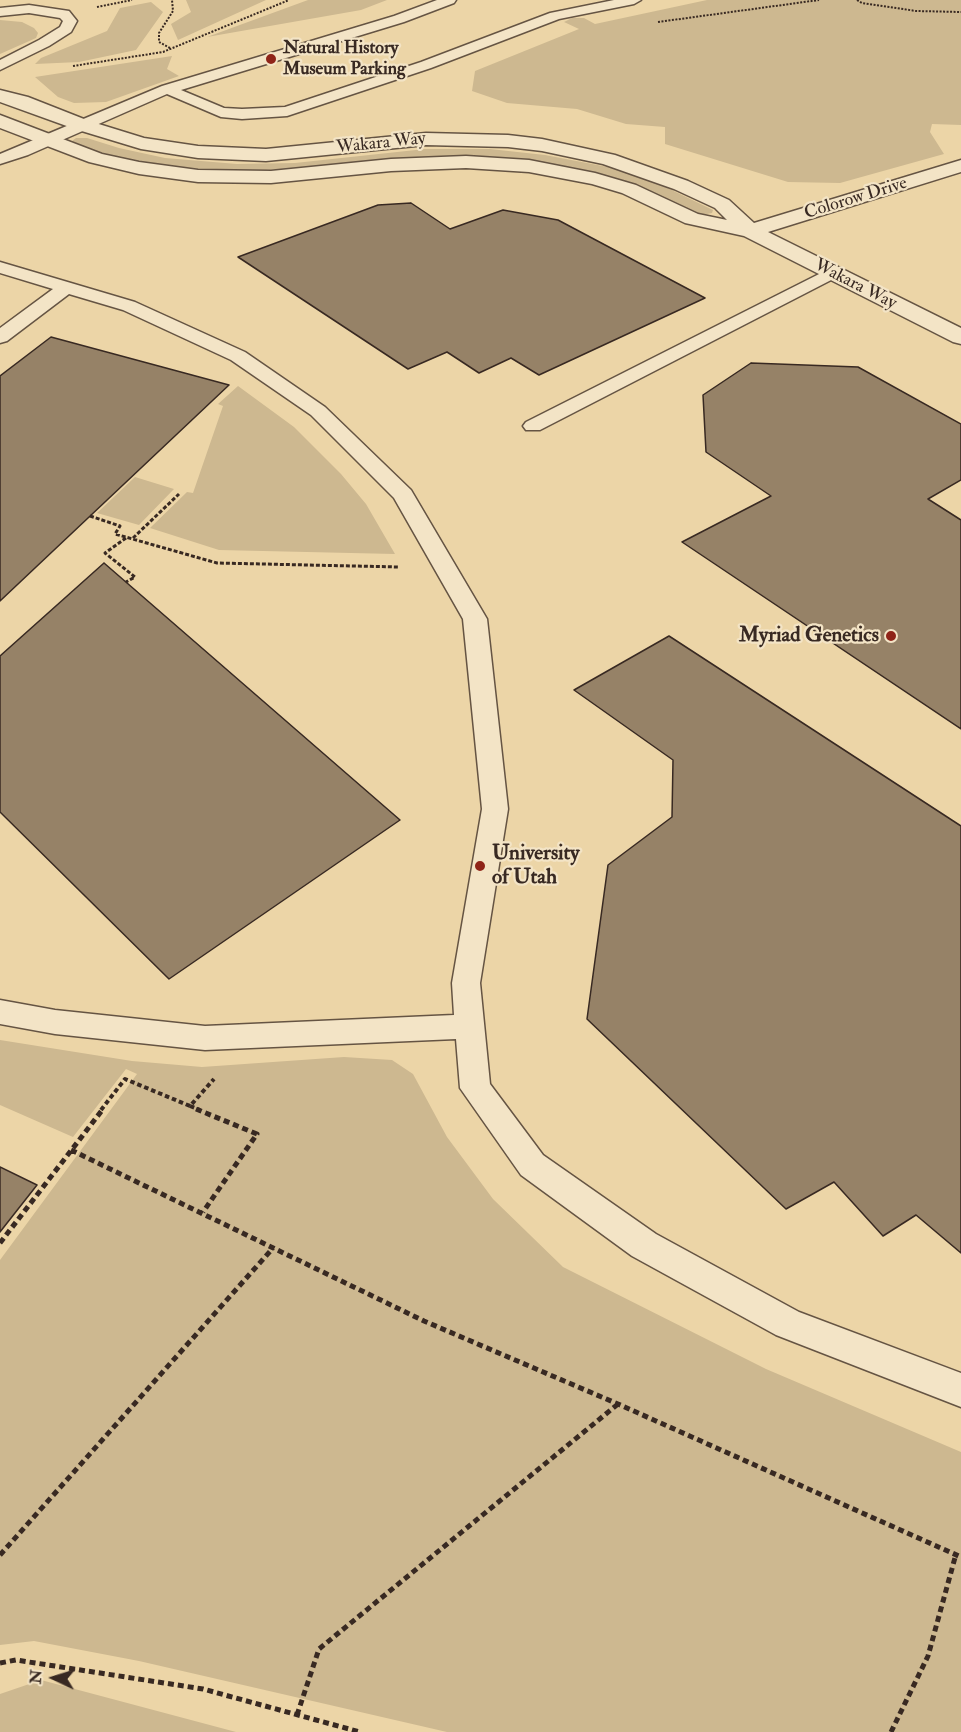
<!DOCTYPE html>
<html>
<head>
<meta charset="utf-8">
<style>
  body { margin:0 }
  #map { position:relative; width:961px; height:1732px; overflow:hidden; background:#ecd5a7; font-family:"IM FELL Double Pica",serif }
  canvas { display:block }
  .north { position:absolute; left:24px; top:1648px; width:60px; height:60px; -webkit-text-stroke:4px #f3e4c6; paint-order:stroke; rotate:274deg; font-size:16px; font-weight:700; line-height:24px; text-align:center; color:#382922 }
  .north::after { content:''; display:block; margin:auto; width:21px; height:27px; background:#382922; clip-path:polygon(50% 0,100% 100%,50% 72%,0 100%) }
</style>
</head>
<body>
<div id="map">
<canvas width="961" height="1732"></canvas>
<div class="north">N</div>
</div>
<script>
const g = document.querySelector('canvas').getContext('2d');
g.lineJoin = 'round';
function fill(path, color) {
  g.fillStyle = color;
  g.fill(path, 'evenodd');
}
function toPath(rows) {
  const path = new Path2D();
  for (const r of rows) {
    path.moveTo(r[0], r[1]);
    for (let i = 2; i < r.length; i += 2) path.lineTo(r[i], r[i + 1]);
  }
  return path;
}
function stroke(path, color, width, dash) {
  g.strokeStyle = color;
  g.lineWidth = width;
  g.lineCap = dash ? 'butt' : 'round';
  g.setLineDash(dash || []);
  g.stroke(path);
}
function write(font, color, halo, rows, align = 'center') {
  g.font = font + ' "IM FELL Double Pica",serif';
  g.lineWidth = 4.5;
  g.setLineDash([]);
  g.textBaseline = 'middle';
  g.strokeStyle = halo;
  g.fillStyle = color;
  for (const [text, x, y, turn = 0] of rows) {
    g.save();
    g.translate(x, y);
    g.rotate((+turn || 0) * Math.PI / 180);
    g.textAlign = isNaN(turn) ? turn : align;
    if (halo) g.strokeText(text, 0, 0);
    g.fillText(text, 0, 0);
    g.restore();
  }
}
const green = toPath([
  [186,0,266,0,178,40,171,24,191,12],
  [308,0,387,0,361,10,207,37],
  [707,0,961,0,961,125,932,124,930,132,944,154,840,183,788,182,665,144,665,127,626,124,577,109,507,103,472,91,475,71,579,29,564,22,572,18,584,18,595,24],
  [151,2,163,12,136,50,79,62,35,64,41,58,107,31,120,8],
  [0,20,22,22,34,28,38,33,36,38,0,54],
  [172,56,167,69,179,76,106,102,74,103,58,97,35,77],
  [76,138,87,138,119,148,165,158,237,164,295,163,425,149,490,149,545,155,613,168,653,181,713,210,712,213,702,215,632,184,512,160,216,172,173,168,113,157,74,144,72,141],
  [238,386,294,427,341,474,366,504,395,554,219,550,150,528,187,492,193,493,223,406,218,404],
  [135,477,174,489,139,525,97,513],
  [0,1040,132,1061,202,1067,344,1057,392,1060,413,1074,447,1137,493,1199,563,1267,766,1369,961,1452,961,1732,447,1732,139,1661,34,1641,0,1645,0,1260,137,1074,126,1069,73,1137,0,1105],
  [41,1680,236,1732,0,1732,0,1694]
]);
const building = toPath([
  [411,203,450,229,503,210,558,220,705,298,539,375,511,358,479,373,447,352,408,369,238,257,378,205,411,203],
  [51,337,229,385,0,601,0,376,51,337],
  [751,363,858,367,961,424,961,480,928,499,961,520,961,729,682,542,771,496,706,452,703,395,751,363],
  [104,563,400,820,169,979,0,812,0,656,104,563],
  [669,636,961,826,961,1253,916,1215,883,1236,834,1182,786,1209,587,1019,608,865,672,817,673,760,574,690,669,636],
  [0,1167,37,1185,0,1232,0,1167]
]);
const pathFar3 = toPath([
  [857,0,862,3,916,11,961,12],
  [97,7,132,0],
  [658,22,819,0],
  [170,48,159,42,159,33,173,11,172,0],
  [73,66,163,52,289,0]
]);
const pathFar2 = toPath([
  [90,516,120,526,115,534,217,563,399,567],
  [126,538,105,553,135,577,126,582],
  [133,538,179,494]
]);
const pathFar1 = toPath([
  [190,1106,200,1110],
  [101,1110,125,1079,190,1106,214,1079]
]);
const path = toPath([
  [196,1109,257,1134,203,1212],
  [71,1150,424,1321,618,1404,961,1557],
  [0,1243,103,1109],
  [0,1555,273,1248],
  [0,1663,16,1660,203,1689,360,1732],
  [297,1715,319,1649,618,1404],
  [891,1732,928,1656,956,1554]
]);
const lane = toPath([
  [437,0,456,0,454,3,404,22,181,90,224,108,242,109,285,107,421,62,550,13,614,0,641,0,634,4,559,19,431,68,287,116,242,119,221,117,167,94,28,155,0,164,0,154,162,86,394,16,437,0],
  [29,5,69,11,77,21,71,32,49,46,0,70,0,60,39,40,60,27,63,21,60,18,29,13,0,16,0,8,29,5],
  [0,262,135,302,245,352,325,407,411,490,487,619,508,809,480,983,490,1084,543,1155,656,1234,799,1312,961,1373,961,1407,776,1335,632,1256,521,1175,460,1088,456,1039,205,1050,55,1034,0,1024,0,1000,55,1010,205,1026,454,1015,452,983,482,809,463,619,394,498,311,415,231,360,123,310,69,294,7,341,0,343,0,328,53,289,0,273,0,262],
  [831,268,837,269,840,273,837,277,540,430,526,430,523,426,526,422,831,268]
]);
const street = toPath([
  [0,90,28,97,89,121,144,138,198,146,266,149,426,133,508,135,542,139,615,155,688,181,729,200,754,223,961,160,961,172,768,232,961,328,961,344,953,342,744,236,685,223,622,193,592,184,529,172,466,168,391,171,271,183,198,182,139,174,89,162,0,128,0,115,102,154,139,162,198,170,271,171,391,159,466,156,529,160,595,173,636,185,698,214,727,220,715,208,674,189,603,164,542,151,508,147,426,145,266,161,198,158,141,149,75,129,0,102,0,90]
]);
const markers = [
  [271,59,6,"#8f2418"],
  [891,636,6,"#8f2418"],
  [480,866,6,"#8f2418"]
];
const farPoinames = [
  ["Natural History",283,49],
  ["Museum Parking",283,70]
];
const farStreetnames = [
  ["Wakara Way",381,144,-6],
  ["Colorow Drive",856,199,-17],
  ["Wakara Way",855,285,27]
];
const poiNames = [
  ["Myriad Genetics",879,636],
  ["University",492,854,"left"],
  ["of Utah",492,878,"left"]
];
fill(green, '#cdb890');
fill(building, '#968267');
stroke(building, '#382922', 1.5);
stroke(lane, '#655443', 3);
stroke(street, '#655443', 3);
stroke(pathFar3, '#382922', 2, [2, 1.5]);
stroke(pathFar2, '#382922', 3, [4, 2]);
stroke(pathFar1, '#382922', 4, [4.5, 3]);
stroke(path, '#382922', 5, [6, 4]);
fill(lane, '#f3e4c6');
fill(street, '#f3e4c6');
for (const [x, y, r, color] of markers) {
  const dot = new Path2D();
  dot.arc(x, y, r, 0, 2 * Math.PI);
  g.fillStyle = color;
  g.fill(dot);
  stroke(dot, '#f3e4c6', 2);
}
write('bold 18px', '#382922', '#f3e4c6', farPoinames, 'left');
write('18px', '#382922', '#f3e4c6', farStreetnames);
write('bold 21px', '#382922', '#f3e4c6', poiNames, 'right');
</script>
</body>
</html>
